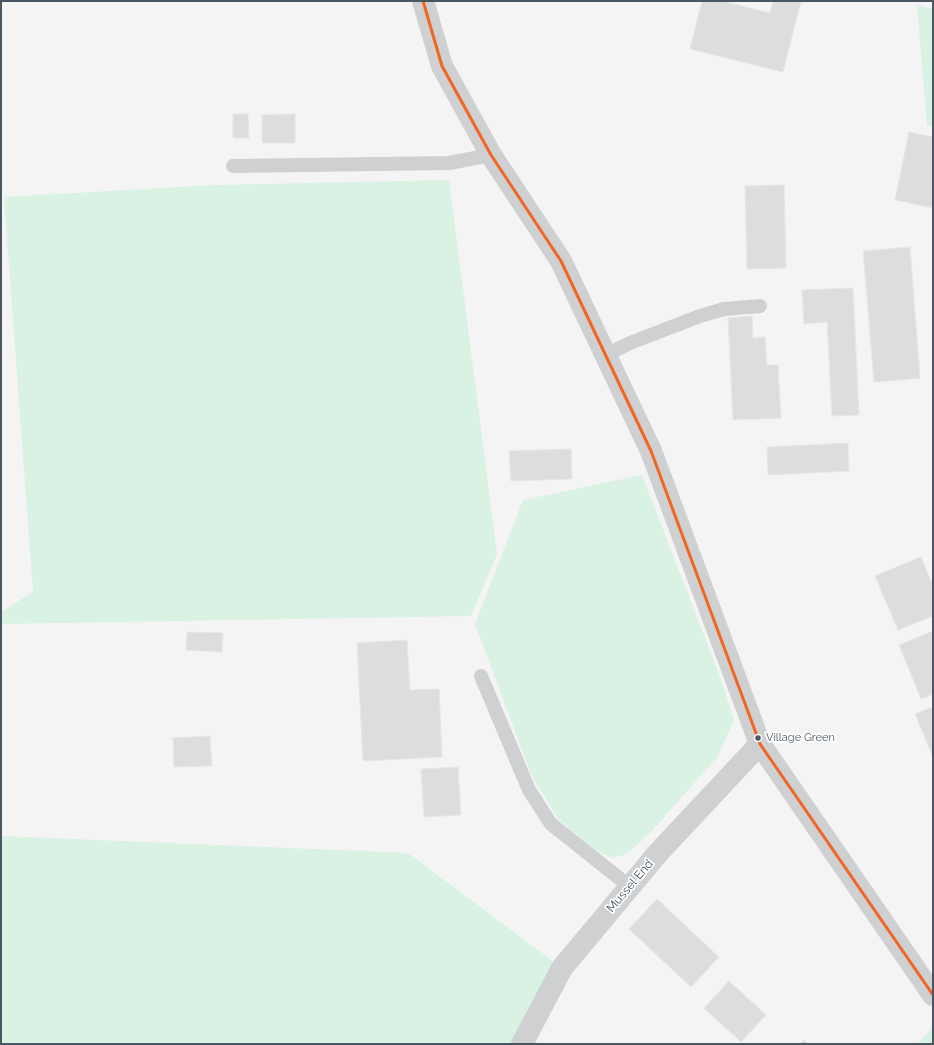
<!DOCTYPE html>
<html>
<head>
<meta charset="utf-8">
<style>
  body { margin:0 }
  #map { position:relative; width:934px; height:1045px; overflow:hidden; background:#f4f4f4; font-family:Raleway,sans-serif }
  canvas { display:block }
  .frame { position:absolute; inset:0; border:2px solid #4a5661; pointer-events:none }
</style>
</head>
<body>
<div id="map">
<canvas width="934" height="1045"></canvas>
<div class="frame"></div>
</div>
<script>
const g = document.querySelector('canvas').getContext('2d');
g.lineJoin = 'round';
function fill(path, color) {
  g.fillStyle = color;
  g.fill(path, 'evenodd');
}
function toPath(rows) {
  const path = new Path2D();
  for (const r of rows) {
    path.moveTo(r[0], r[1]);
    for (let i = 2; i < r.length; i += 2) path.lineTo(r[i], r[i + 1]);
  }
  return path;
}
function stroke(path, color, width, dash) {
  g.strokeStyle = color;
  g.lineWidth = width;
  g.lineCap = dash ? 'butt' : 'round';
  g.setLineDash(dash || []);
  g.stroke(path);
}
function write(font, color, halo, rows, align = 'center') {
  g.font = font + ' Raleway,sans-serif';
  g.lineWidth = 3.5;
  g.setLineDash([]);
  g.textBaseline = 'middle';
  g.strokeStyle = halo;
  g.fillStyle = color;
  for (const [text, x, y, turn = 0] of rows) {
    g.save();
    g.translate(x, y);
    g.rotate((+turn || 0) * Math.PI / 180);
    g.textAlign = isNaN(turn) ? turn : align;
    if (halo) g.strokeText(text, 0, 0);
    g.fillText(text, 0, 0);
    g.restore();
  }
}
const green = toPath([
  [917,5,933,9,933,127,927,126],
  [449,180,497,554,471,616,1,624,1,612,33,592,4,197,216,185],
  [642,475,722,682,734,720,718,756,649,834,627,854,611,858,594,849,558,819,531,774,475,624,523,500],
  [1,836,408,853,562,968,522,1044,1,1044],
  [933,1026,933,1044,918,1044]
]);
const building = toPath([
  [702,1,722,1,770,13,773,1,801,1,783,72,690,49,702,1],
  [233,114,248,114,249,138,233,138,233,114],
  [295,114,295,143,262,143,262,115,295,114],
  [909,132,933,137,933,208,895,200,909,132],
  [784,185,786,268,747,269,745,186,784,185],
  [910,247,920,378,874,382,863,251,910,247],
  [853,288,859,415,832,416,827,322,804,324,802,290,853,288],
  [752,316,753,338,765,337,767,365,778,365,781,418,733,420,728,318,752,316],
  [848,443,849,471,768,475,767,447,848,443],
  [571,449,572,479,511,481,509,451,571,449],
  [921,557,933,586,933,616,898,630,875,576,921,557],
  [933,631,933,694,921,699,899,645,933,631],
  [187,632,223,633,222,652,186,650,187,632],
  [407,640,410,690,439,689,442,757,363,761,357,643,407,640],
  [933,707,933,757,915,714,933,707],
  [210,736,212,766,174,767,173,738,210,736],
  [458,767,461,815,424,817,421,769,458,767],
  [657,899,719,957,691,987,629,929,657,899],
  [729,981,766,1015,741,1042,704,1008,729,981],
  [804,1040,808,1044,799,1044,804,1040]
]);
const service = toPath([
  [233,166,449,163,491,155],
  [606,355,630,343,700,316,724,309,760,306],
  [481,676,529,790,551,824,629,886]
]);
const minor = toPath([
  [423,1,442,66,491,155,561,261,651,451,760,744,933,995],
  [522,1044,562,968,658,853,760,744]
]);
const bus1 = toPath([
  [423,1,442,66,491,155,561,261,651,451,760,744,933,995]
]);
const markers = [
  [758,738,3.5,"#4a5661"]
];
const busNames = [
  ["Village Green",766,738]
];
const streetNames = [
  ["Mussel End",630,886,-50]
];
fill(green, '#d9f2e3');
fill(building, '#ddddde');
stroke(building, '#e5e6e7', 1);
stroke(service, '#ced0d2', 14);
stroke(minor, '#ced0d2', 22);
stroke(bus1, '#f26522', 3);
for (const [x, y, r, color] of markers) {
  const dot = new Path2D();
  dot.arc(x, y, r, 0, 2 * Math.PI);
  g.fillStyle = color;
  g.fill(dot);
  stroke(dot, '#fff', 1.5);
}
write('11px', '#4a5661', '#fff', busNames, 'left');
write('12px', '#4a5661', '#fff', streetNames);
</script>
</body>
</html>
